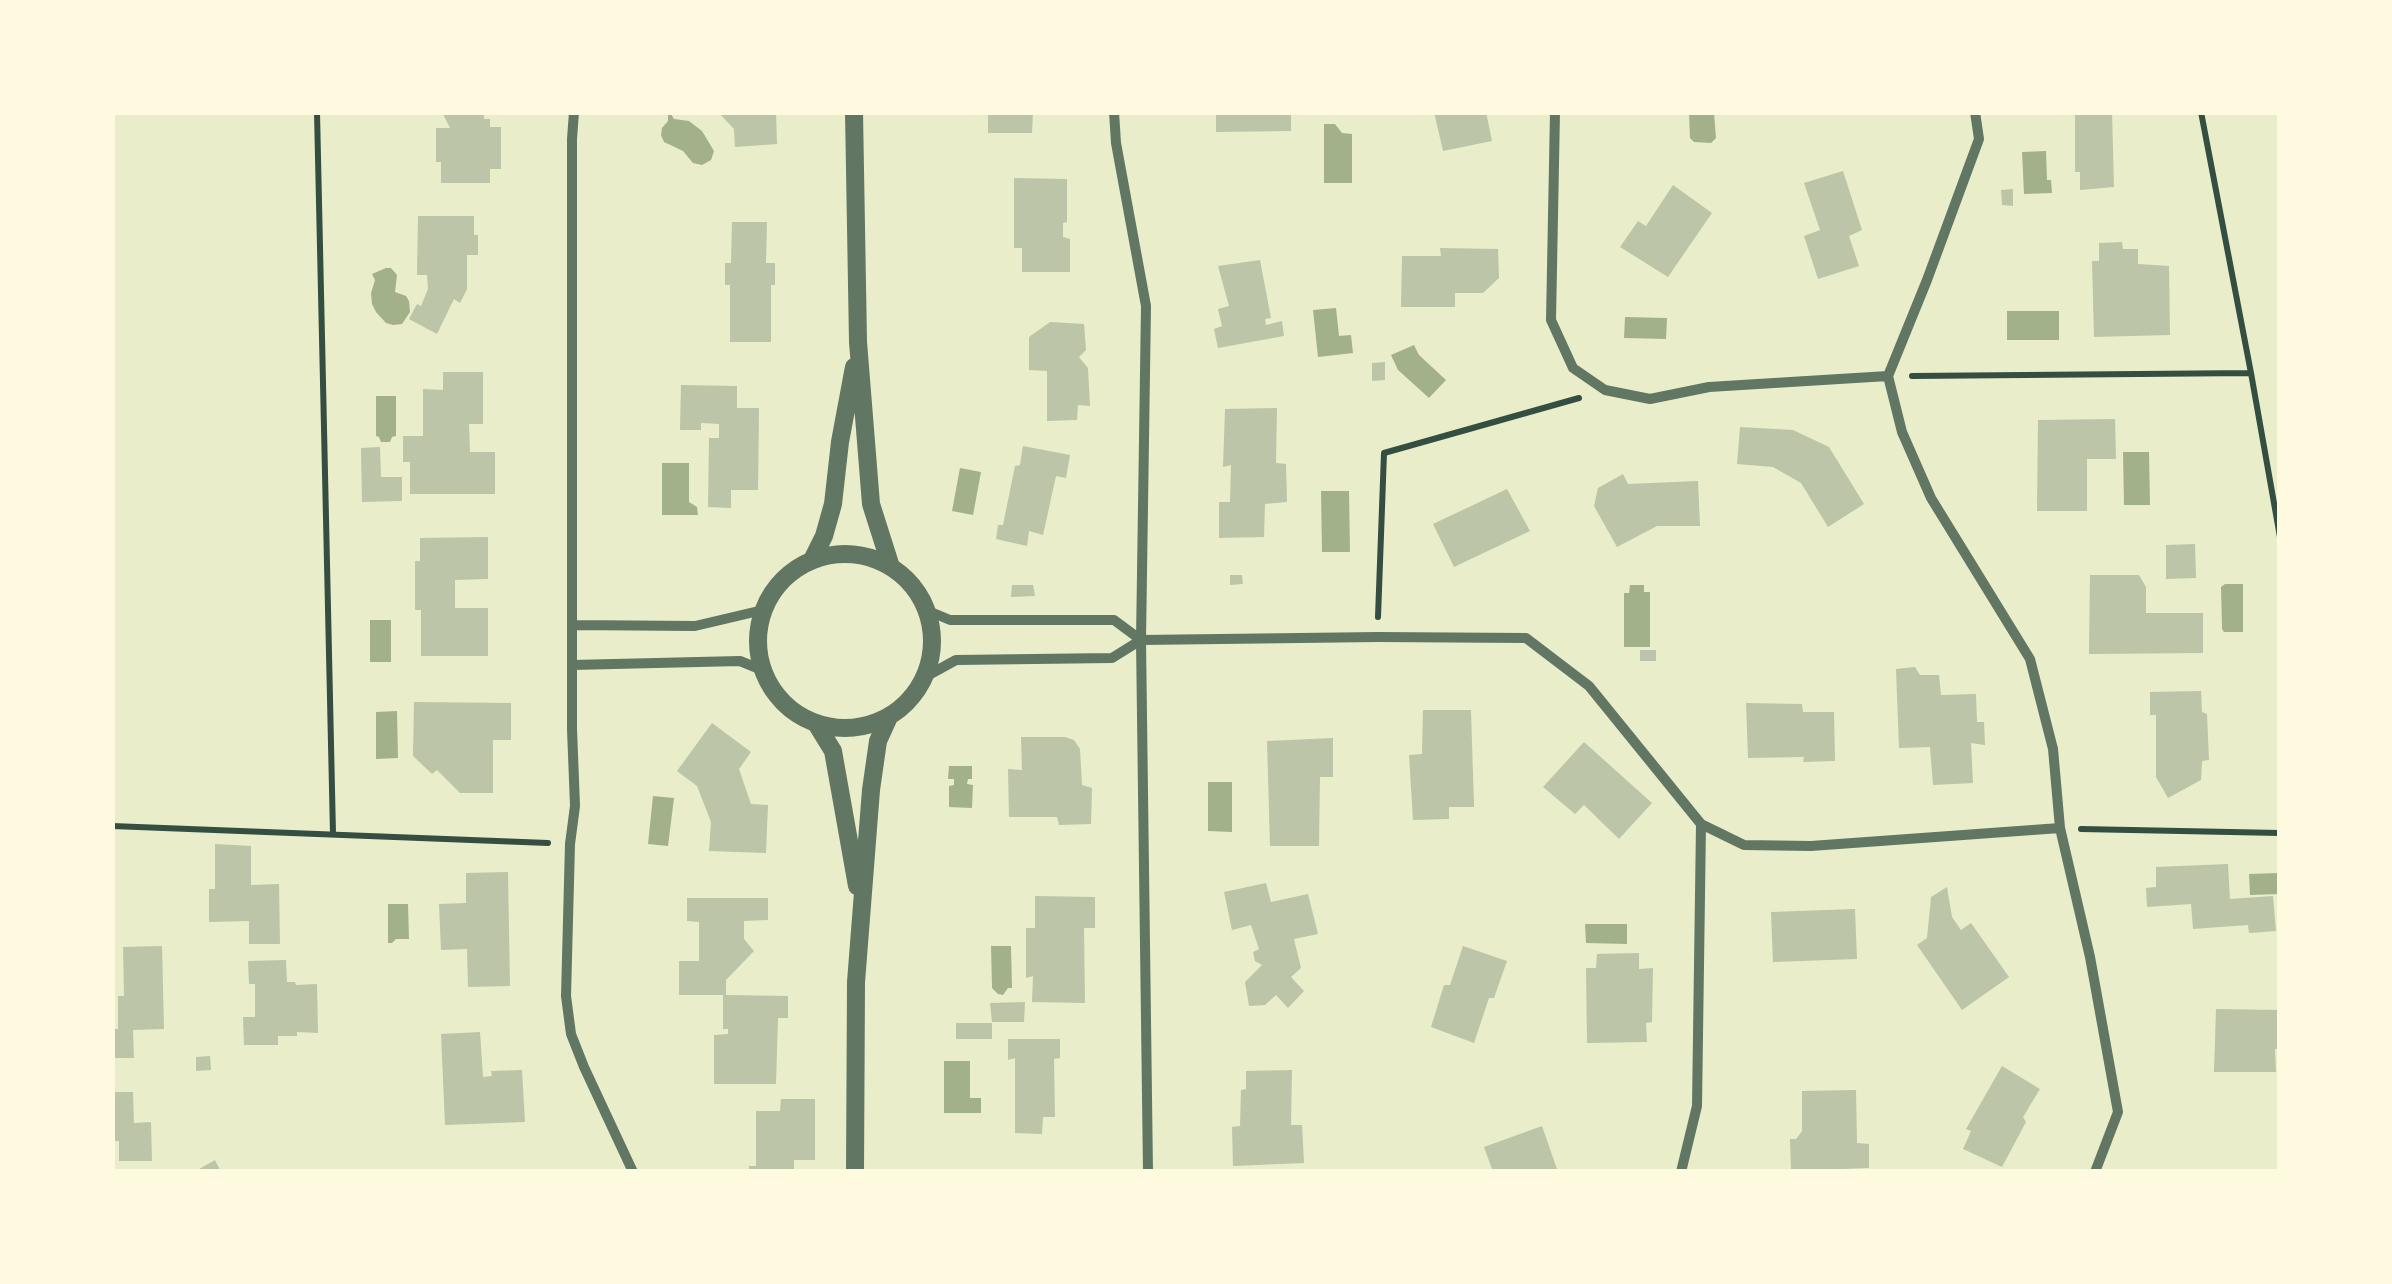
<!DOCTYPE html>
<html>
<head>
<meta charset="utf-8">
<style>
  body { margin:0 }
  #map { position:relative; width:2392px; height:1284px; overflow:hidden; background:#e9edc9; font-family:Figtree,sans-serif }
  canvas { display:block }
  .frame { position:absolute; inset:0; border:115px solid #fefae0; pointer-events:none }
</style>
</head>
<body>
<div id="map">
<canvas width="2392" height="1284"></canvas>
<div class="frame"></div>
</div>
<script>
const g = document.querySelector('canvas').getContext('2d');
g.lineJoin = 'round';
function fill(path, color) {
  g.fillStyle = color;
  g.fill(path, 'evenodd');
}
function toPath(rows) {
  const path = new Path2D();
  for (const r of rows) {
    if (r.length === 3) {
      path.moveTo(r[0] + r[2], r[1]);
      path.arc(r[0], r[1], r[2], 0, 2 * Math.PI);
      continue;
    }
    path.moveTo(r[0], r[1]);
    for (let i = 2; i < r.length; i += 2) path.lineTo(r[i], r[i + 1]);
  }
  return path;
}
function stroke(path, color, width, dash) {
  g.strokeStyle = color;
  g.lineWidth = width;
  g.lineCap = dash ? 'butt' : 'round';
  g.setLineDash(dash || []);
  g.stroke(path);
}
const water = toPath([
  [1689,113,1714,113,1716,138,1711,143,1694,142,1690,138],
  [668,114,671,114,674,119,689,121,702,131,714,151,711,160,702,165,693,163,683,151,664,142,661,135,662,128,668,121],
  [1324,124,1335,124,1342,133,1352,134,1352,183,1324,183],
  [2046,151,2047,180,2051,180,2052,193,2024,194,2022,152],
  [386,268,391,268,397,275,395,292,406,296,409,301,410,312,402,324,393,325,386,323,376,312,372,304,371,293,375,280,372,274],
  [1336,308,1339,336,1351,335,1353,353,1318,357,1313,310],
  [2007,311,2059,311,2059,340,2007,340],
  [1625,317,1667,318,1666,339,1624,338],
  [1414,345,1419,355,1446,380,1429,398,1398,370,1391,355],
  [376,396,396,396,396,436,392,437,390,442,381,442,379,437,376,436],
  [2123,452,2149,452,2150,505,2124,505],
  [662,463,689,463,689,502,697,507,698,515,662,515],
  [960,468,981,472,973,515,952,511],
  [1321,491,1349,491,1350,552,1322,552],
  [2225,584,2243,584,2243,632,2224,632,2222,629,2221,587],
  [1630,585,1644,585,1644,592,1650,592,1650,647,1624,647,1624,593,1629,593],
  [370,620,391,620,391,662,370,662],
  [397,711,398,758,376,759,376,712],
  [949,766,972,766,972,779,968,779,967,784,973,785,972,808,949,807,949,786,954,785,954,779,948,779],
  [1208,782,1232,782,1232,832,1208,831],
  [653,796,674,798,668,846,648,844],
  [2279,873,2279,894,2250,895,2249,874],
  [388,904,408,904,409,939,396,939,392,943,388,943],
  [1585,924,1627,924,1627,944,1586,943],
  [991,946,1011,946,1012,988,1008,988,1003,995,998,994,992,988],
  [944,1061,970,1061,970,1098,981,1098,981,1113,944,1113]
]);
const building = toPath([
  [442,112,484,112,484,119,490,119,490,127,501,127,501,169,490,169,490,183,441,183,441,162,436,162,436,128,450,128],
  [718,112,776,112,777,144,735,147,734,129],
  [988,112,1033,112,1032,133,988,133],
  [1216,112,1291,112,1291,131,1216,132],
  [1434,112,1486,112,1492,141,1443,151],
  [2075,112,2112,112,2114,187,2080,190,2080,172,2075,172],
  [1843,171,1862,230,1849,236,1859,266,1818,279,1804,236,1820,230,1804,183],
  [1014,178,1067,179,1067,222,1063,223,1063,237,1070,239,1070,272,1022,272,1022,248,1014,248],
  [1673,185,1712,213,1668,277,1620,247,1638,221,1646,226],
  [2013,189,2013,206,2002,205,2001,190],
  [418,216,474,216,474,235,478,235,478,255,467,255,467,289,460,303,454,299,437,334,409,319,417,304,421,306,428,289,427,275,417,275],
  [732,222,767,222,766,263,775,263,775,285,771,285,771,342,730,342,730,285,725,285,725,263,731,263],
  [2122,242,2123,249,2138,249,2138,264,2169,266,2170,335,2094,337,2092,261,2099,261,2099,243],
  [1440,248,1498,249,1499,278,1483,293,1455,293,1455,307,1401,307,1402,256,1441,256],
  [1260,260,1271,318,1265,319,1266,325,1282,321,1284,336,1218,348,1214,329,1222,326,1218,309,1229,306,1218,266],
  [1050,322,1084,324,1086,350,1079,357,1088,368,1090,406,1078,405,1077,420,1047,421,1047,371,1029,370,1029,337],
  [1385,362,1385,380,1372,381,1372,363],
  [443,372,483,372,483,424,469,424,470,452,495,452,495,494,410,494,410,462,403,462,403,436,423,436,423,389,443,390],
  [681,385,737,386,737,408,759,408,758,490,731,490,731,508,708,507,709,438,719,438,719,424,701,423,701,430,680,430],
  [1277,408,1276,463,1286,464,1287,502,1265,504,1264,537,1219,538,1219,502,1230,502,1231,465,1223,467,1225,409],
  [2115,419,2116,459,2087,459,2087,511,2037,511,2038,420],
  [1740,427,1793,430,1829,447,1864,504,1828,527,1801,483,1773,467,1737,464],
  [1023,446,1070,455,1066,478,1056,476,1043,535,1029,531,1027,546,996,539,998,525,1003,525,1015,466,1020,465],
  [380,447,381,477,402,477,402,501,362,502,361,448],
  [1623,474,1628,484,1698,481,1700,526,1657,526,1617,547,1594,506,1598,488],
  [1507,489,1530,531,1454,567,1433,524],
  [488,537,488,579,455,580,455,608,488,608,488,656,421,656,421,610,415,610,415,561,420,561,420,538],
  [2195,544,2196,578,2166,579,2166,545],
  [1230,575,1242,575,1243,584,1230,585],
  [2090,575,2139,575,2146,587,2146,613,2203,613,2203,653,2089,654],
  [1012,585,1033,585,1035,596,1011,597],
  [1640,650,1656,650,1656,661,1640,661],
  [1915,667,1920,675,1939,675,1941,695,1976,694,1977,722,1984,722,1985,745,1971,743,1973,783,1933,785,1930,747,1899,748,1896,669],
  [2201,691,2202,712,2207,714,2209,760,2202,761,2201,780,2168,798,2156,777,2156,715,2150,715,2150,692],
  [414,702,511,703,511,740,493,740,493,793,460,793,437,770,432,774,413,756],
  [1746,703,1802,704,1803,712,1834,712,1835,761,1803,762,1804,757,1748,758],
  [1423,710,1471,710,1474,807,1449,807,1449,819,1413,820,1409,755,1422,754],
  [712,723,751,752,739,769,751,804,768,805,766,853,709,851,711,822,697,786,677,771],
  [1021,737,1065,737,1074,740,1080,749,1082,785,1092,788,1091,824,1059,825,1057,817,1009,817,1008,769,1022,770],
  [1333,738,1333,777,1320,777,1319,846,1270,846,1267,741],
  [1584,742,1652,803,1619,839,1584,805,1575,814,1543,787],
  [215,844,251,846,251,885,279,884,280,944,249,944,249,921,209,922,209,889,215,889],
  [2228,864,2230,899,2273,896,2276,931,2249,933,2248,925,2193,929,2191,904,2147,907,2146,888,2156,887,2156,867],
  [508,872,510,986,468,987,467,949,441,950,439,904,466,903,466,873],
  [1266,883,1271,902,1308,894,1318,934,1294,939,1301,968,1291,977,1304,991,1288,1008,1276,995,1265,1005,1249,1006,1245,982,1262,965,1255,961,1253,952,1259,949,1251,925,1232,930,1224,892],
  [1947,887,1952,917,1961,930,1971,923,2009,977,1962,1010,1917,945,1927,938,1931,897],
  [1035,896,1095,897,1095,928,1084,928,1085,1003,1032,1002,1033,976,1026,978,1026,928,1035,928],
  [687,898,768,898,768,920,744,921,744,939,754,951,726,980,726,995,788,996,788,1018,778,1018,776,1084,714,1084,714,1035,728,1034,728,1029,723,1029,723,995,679,995,679,961,699,961,699,922,687,921],
  [1855,909,1857,959,1773,962,1771,912],
  [162,946,164,1029,133,1030,134,1058,112,1058,112,1029,118,1029,118,996,124,996,123,947],
  [1463,946,1507,961,1494,998,1489,998,1474,1043,1431,1027,1444,985,1450,985],
  [1639,953,1639,969,1653,968,1652,1022,1646,1023,1647,1042,1587,1043,1586,968,1596,968,1597,954],
  [286,960,287,982,295,982,296,985,317,984,318,1033,297,1032,297,1036,278,1036,278,1045,244,1045,243,1017,255,1017,255,984,249,984,248,961],
  [1025,1002,1024,1022,992,1022,990,1003],
  [2216,1009,2280,1010,2280,1049,2275,1049,2276,1072,2214,1072],
  [956,1023,992,1023,992,1039,956,1039],
  [480,1032,483,1077,492,1076,491,1071,522,1070,525,1122,445,1125,441,1034],
  [1008,1039,1060,1039,1060,1058,1054,1059,1055,1117,1043,1117,1042,1134,1015,1133,1015,1058,1008,1060],
  [210,1056,211,1070,196,1071,196,1057],
  [2002,1066,2040,1089,2023,1117,2026,1122,2002,1167,1963,1149,1971,1131,1966,1129],
  [1292,1070,1291,1125,1302,1125,1304,1163,1233,1166,1232,1127,1240,1126,1241,1090,1246,1089,1246,1071],
  [1856,1090,1857,1143,1869,1144,1869,1168,1791,1171,1790,1139,1796,1139,1802,1131,1802,1091],
  [112,1092,133,1092,134,1123,151,1122,152,1161,119,1161,119,1141,112,1141],
  [781,1099,815,1099,815,1160,794,1160,794,1172,749,1172,749,1166,756,1166,756,1111,780,1111],
  [1542,1126,1558,1172,1493,1172,1484,1147],
  [215,1160,220,1170,194,1172]
]);
const path = toPath([
  [317,112,333,834],
  [2201,112,2251,373,2280,537],
  [1912,376,2251,373],
  [1378,617,1384,453,1579,398],
  [112,826,548,843],
  [2081,829,2280,833]
]);
const minor = toPath([
  [574,112,572,139,572,729,575,806,570,844,566,996,571,1034,584,1067,633,1172],
  [1114,112,1116,143,1146,306,1141,640,1148,1172],
  [1555,112,1551,320,1573,368,1605,390,1650,399,1709,387,1888,376],
  [1975,112,1979,139,1927,280,1888,376,1902,432,1931,498,2030,659,2053,749,2060,828,2090,957,2118,1112,2095,1172],
  [926,610,950,620,1114,620,1141,640],
  [572,625,695,626,763,610],
  [572,665,740,661,762,670],
  [925,677,956,660,1112,658,1141,640,1378,637,1526,638,1589,686,1701,824,1744,845,1811,846,2060,828],
  [1681,1172,1697,1106,1701,824]
]);
const tertiary = toPath([
  [854,112,858,342,871,504,891,567],
  [845,641,87],
  [812,560,824,536,833,504,840,442,854,367],
  [817,725,833,751,857,886],
  [855,1172,856,982,871,790,878,741,889,717]
]);
fill(water, '#a3b18a');
fill(building, '#bcc5a7');
stroke(path, '#344e41', 6);
stroke(minor, '#617663', 10);
stroke(tertiary, '#617663', 18);
</script>
</body>
</html>
